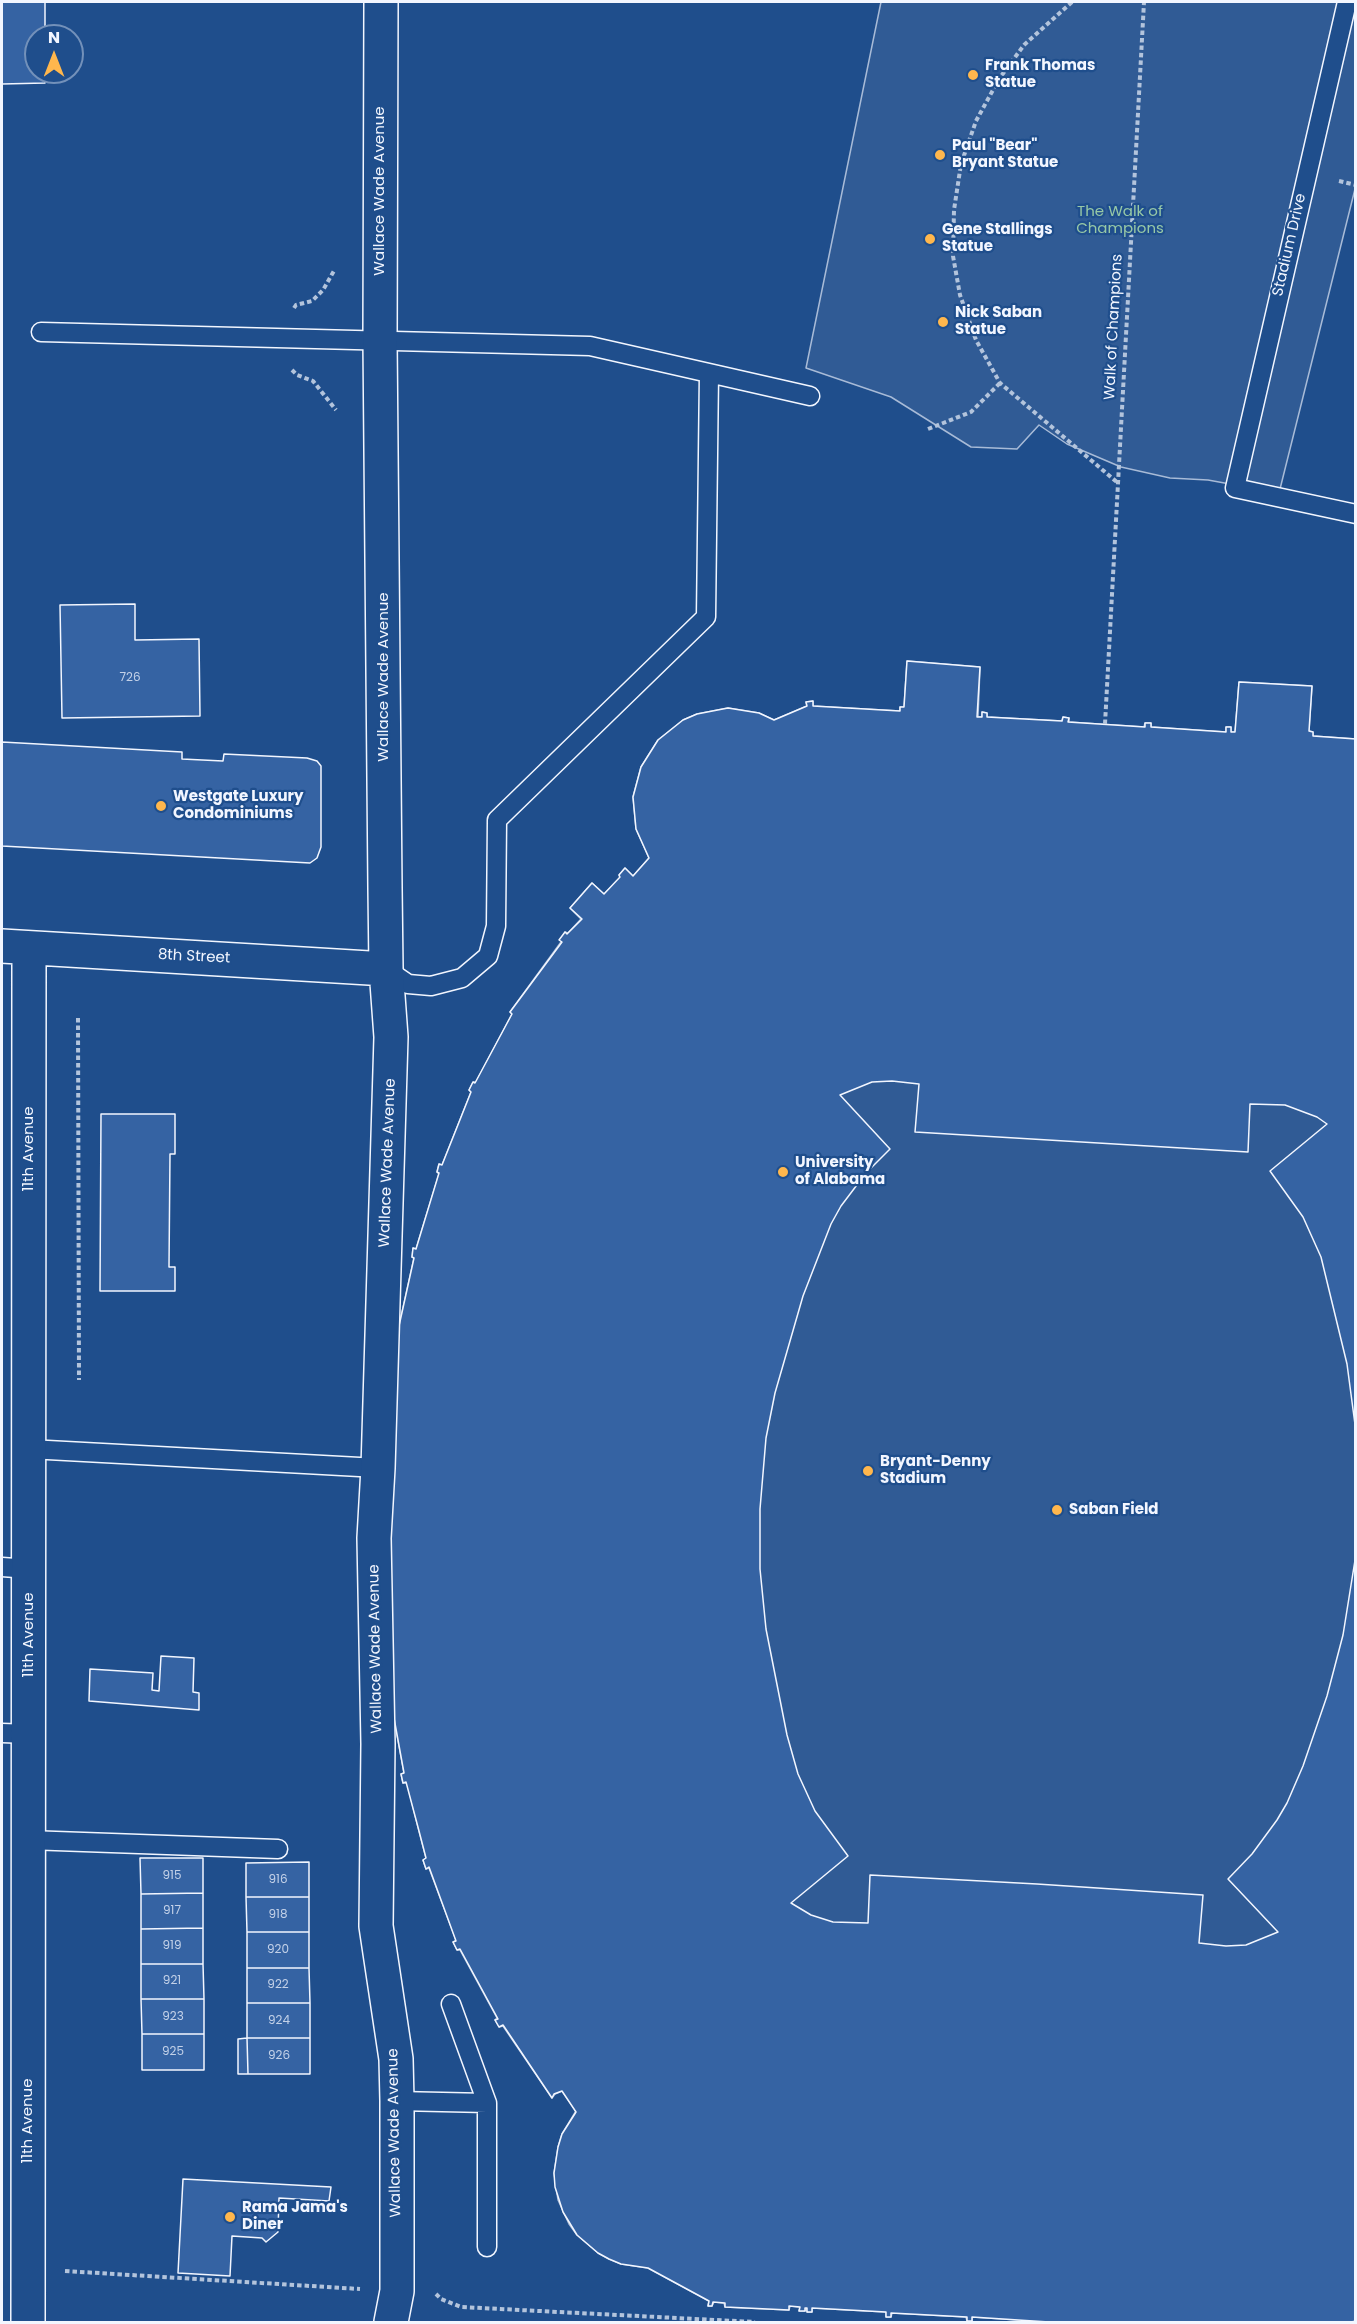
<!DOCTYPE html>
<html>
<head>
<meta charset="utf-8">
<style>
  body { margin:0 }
  #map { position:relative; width:1357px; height:2324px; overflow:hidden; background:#1f4e8c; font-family:Poppins,sans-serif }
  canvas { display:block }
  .frame { position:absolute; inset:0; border:3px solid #f2f6ff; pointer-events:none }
  .north { position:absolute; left:24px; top:24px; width:60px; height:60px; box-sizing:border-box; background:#1f4e8c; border:2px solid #7391ba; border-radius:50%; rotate:0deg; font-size:16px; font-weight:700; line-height:24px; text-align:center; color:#f2f6ff }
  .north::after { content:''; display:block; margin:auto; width:21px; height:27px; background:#ffb74d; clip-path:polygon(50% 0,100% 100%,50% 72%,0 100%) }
</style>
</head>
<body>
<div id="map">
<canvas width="1357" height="2324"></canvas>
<div class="frame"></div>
<div class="north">N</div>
</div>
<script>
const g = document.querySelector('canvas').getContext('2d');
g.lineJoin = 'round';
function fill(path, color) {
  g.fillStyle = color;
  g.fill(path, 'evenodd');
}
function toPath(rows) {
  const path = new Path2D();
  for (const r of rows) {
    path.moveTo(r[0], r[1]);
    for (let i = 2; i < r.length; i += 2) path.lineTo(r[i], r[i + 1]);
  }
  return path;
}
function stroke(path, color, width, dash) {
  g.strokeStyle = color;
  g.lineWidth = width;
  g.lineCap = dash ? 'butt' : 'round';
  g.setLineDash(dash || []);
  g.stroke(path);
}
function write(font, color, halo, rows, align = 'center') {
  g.font = font + ' Poppins,sans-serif';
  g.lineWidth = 4.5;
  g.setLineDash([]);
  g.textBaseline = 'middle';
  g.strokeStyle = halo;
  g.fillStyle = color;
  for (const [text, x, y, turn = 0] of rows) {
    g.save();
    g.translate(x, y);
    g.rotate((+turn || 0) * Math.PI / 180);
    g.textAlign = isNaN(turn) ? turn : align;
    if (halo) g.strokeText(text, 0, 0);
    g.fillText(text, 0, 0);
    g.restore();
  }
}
const green = toPath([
  [881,2,1355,2,1355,189,1279,493,1208,480,1170,478,1121,467,1067,444,1039,425,1017,449,971,447,891,397,806,368,881,2],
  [907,661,980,667,978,717,982,717,982,712,987,713,987,717,1062,721,1063,717,1069,718,1069,722,1144,727,1145,723,1151,723,1151,727,1226,732,1226,727,1231,727,1231,732,1235,732,1239,682,1312,686,1309,731,1313,732,1313,736,1356,739,1355,2321,1351,2322,1049,2322,972,2317,972,2321,967,2321,966,2317,892,2313,891,2317,886,2317,886,2312,812,2308,812,2312,807,2312,807,2308,805,2311,799,2311,800,2307,790,2306,789,2310,725,2307,724,2303,714,2302,712,2306,708,2306,709,2301,648,2268,621,2264,609,2259,598,2253,577,2235,569,2224,558,2200,554,2173,558,2147,562,2134,576,2111,562,2091,555,2094,552,2098,503,2026,499,2027,495,2020,497,2018,460,1950,457,1950,453,1942,456,1940,429,1868,426,1869,423,1860,426,1858,419,1831,407,1783,403,1783,401,1774,404,1773,390,1697,397,1335,414,1258,412,1257,413,1248,416,1249,439,1174,437,1172,439,1164,442,1165,471,1092,469,1090,473,1082,476,1082,512,1014,510,1012,561,942,565,932,568,933,581,919,570,908,592,883,604,894,620,878,619,875,625,868,633,876,649,858,636,829,633,797,641,767,658,740,683,720,697,714,728,708,759,713,774,720,807,706,806,702,813,701,813,706,900,711,900,707,904,707,907,661]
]);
const building = toPath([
  [2,2,45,2,45,36,36,36,36,72,45,72,45,83,2,84,2,2],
  [135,604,135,640,199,639,200,716,62,718,60,605,135,604],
  [907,661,980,667,977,717,982,717,982,712,987,713,987,717,1062,721,1063,717,1069,718,1068,722,1145,727,1145,723,1151,723,1151,727,1226,732,1226,727,1231,727,1231,732,1235,732,1239,682,1312,686,1309,731,1313,732,1313,736,1356,739,1356,1432,1347,1364,1321,1257,1303,1217,1270,1171,1327,1124,1317,1117,1285,1105,1250,1104,1248,1152,915,1132,919,1084,892,1081,872,1082,840,1095,890,1149,866,1173,841,1206,831,1224,803,1296,775,1393,766,1438,760,1509,760,1569,766,1629,787,1735,798,1774,815,1811,848,1856,791,1903,811,1915,833,1922,868,1923,870,1875,1037,1884,1203,1895,1199,1943,1226,1946,1246,1945,1278,1932,1228,1879,1252,1854,1277,1820,1287,1803,1303,1766,1327,1696,1343,1635,1356,1554,1356,2321,1351,2322,1049,2322,972,2317,972,2321,967,2321,967,2317,891,2313,891,2317,886,2317,886,2312,812,2308,812,2312,807,2312,807,2308,805,2308,805,2311,799,2311,800,2307,789,2306,789,2310,725,2307,725,2303,713,2302,712,2306,708,2306,709,2301,648,2268,621,2264,609,2259,598,2253,577,2235,563,2212,555,2187,554,2173,558,2147,562,2134,576,2112,562,2091,554,2094,552,2098,503,2025,499,2027,495,2020,498,2019,460,1949,457,1950,453,1942,456,1941,429,1867,426,1869,423,1860,426,1858,419,1831,406,1782,403,1783,401,1774,404,1773,390,1696,381,1608,397,1335,414,1258,412,1257,413,1248,416,1249,439,1173,437,1172,439,1164,442,1165,471,1092,469,1090,473,1082,475,1083,512,1014,510,1012,562,942,559,940,565,932,567,934,582,919,570,908,592,883,604,894,620,877,619,875,625,868,633,876,649,858,636,829,633,797,641,767,658,740,683,720,697,714,728,708,759,713,774,720,807,706,806,702,813,701,813,706,900,711,900,707,904,707,907,661],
  [2,742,182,752,182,759,223,761,224,754,307,758,317,761,321,766,321,847,317,858,310,863,2,846,2,742],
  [101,1114,175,1114,175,1154,170,1154,169,1267,175,1267,175,1291,100,1291,101,1114],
  [161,1656,194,1658,193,1692,199,1693,199,1710,89,1701,90,1669,153,1673,152,1690,159,1691,161,1656],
  [140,1858,203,1858,203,1893,141,1894,140,1858],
  [309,1862,309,1897,246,1897,246,1863,309,1862],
  [203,1893,203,1928,141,1929,141,1894,203,1893],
  [246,1897,309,1897,309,1932,247,1932,246,1897],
  [203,1928,203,1964,141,1964,141,1929,203,1928],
  [247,1932,309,1932,309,1968,247,1968,247,1932],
  [141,1964,203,1964,204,1999,141,1999,141,1964],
  [247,1968,309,1968,310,2003,247,2003,247,1968],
  [141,1999,204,1999,204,2034,142,2034,141,1999],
  [247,2003,310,2003,310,2038,247,2038,247,2003],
  [142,2034,204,2034,204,2070,142,2070,142,2034],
  [247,2038,310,2038,310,2074,248,2074,247,2038],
  [247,2038,248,2074,238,2074,238,2039,247,2038],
  [183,2179,331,2187,329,2201,279,2198,278,2232,266,2242,262,2238,232,2236,230,2276,178,2273,183,2179]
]);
const path = toPath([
  [1072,2,1024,45,999,79,976,121,961,164,954,210,953,256,960,295,976,340,1000,383,1118,483],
  [1339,181,1356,185],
  [294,308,296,305,312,301,323,290,335,269],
  [292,370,297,375,313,381,336,410],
  [928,429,971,412,1000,383],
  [1105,724,1144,2],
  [78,1018,79,1380],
  [65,2271,360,2289],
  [436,2294,441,2299,461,2307,755,2322]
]);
const service = toPath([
  [1347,2,1235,488,1356,514],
  [41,332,590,346,810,396],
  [386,969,408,984,431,986,462,978,488,956,496,926,497,820,706,617,709,373],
  [29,1449,378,1468],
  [2,1567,29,1569],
  [2,1733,29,1734],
  [28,1840,278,1849],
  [451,2004,487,2103,487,2247],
  [397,2101,487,2103]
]);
const minor = toPath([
  [381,2,380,340,385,888,386,969,391,1037,378,1468,374,1538,378,1744,376,1926,396,2059,397,2101,397,2291,391,2322],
  [2,946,386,969],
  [28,2322,29,948]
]);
const markers = [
  [973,75,6,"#ffb74d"],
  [940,155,6,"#ffb74d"],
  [930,239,6,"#ffb74d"],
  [943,322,6,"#ffb74d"],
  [161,806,6,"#ffb74d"],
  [783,1172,6,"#ffb74d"],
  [868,1471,6,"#ffb74d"],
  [1057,1510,6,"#ffb74d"],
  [230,2217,6,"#ffb74d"]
];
const numberNames = [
  ["726",130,678],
  ["915",172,1876],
  ["916",278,1880],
  ["917",172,1911],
  ["918",278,1915],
  ["919",172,1946],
  ["920",278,1950],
  ["921",172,1981],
  ["922",278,1985],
  ["923",173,2017],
  ["924",279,2021],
  ["925",173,2052],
  ["926",279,2056]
];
const poiNames = [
  ["Frank Thomas",985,66],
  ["Statue",985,83],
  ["Paul \"Bear\"",952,146],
  ["Bryant Statue",952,163],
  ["Gene Stallings",942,230],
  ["Statue",942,247],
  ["Nick Saban",955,313],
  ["Statue",955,330],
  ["Westgate Luxury",173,797],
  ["Condominiums",173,814],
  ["University",795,1163],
  ["of Alabama",795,1180],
  ["Bryant-Denny",880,1462],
  ["Stadium",880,1479],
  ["Saban Field",1069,1510],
  ["Rama Jama's",242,2208],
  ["Diner",242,2225]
];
const streetNames = [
  ["Wallace Wade Avenue",380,191,-90],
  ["Stadium Drive",1290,245,-77],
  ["Walk of Champions",1114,327,-87],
  ["Wallace Wade Avenue",384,677,-90],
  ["8th Street",194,957,3],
  ["11th Avenue",29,1149,-90],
  ["Wallace Wade Avenue",388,1163,-88],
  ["11th Avenue",29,1635,-90],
  ["Wallace Wade Avenue",376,1649,-91],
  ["11th Avenue",28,2121,-90],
  ["Wallace Wade Avenue",395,2133,-91]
];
const parkNames = [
  ["The Walk of",1120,212],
  ["Champions",1120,229]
];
fill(green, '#305b95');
stroke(green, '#a8bbd7', 1.5);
fill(building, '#3563a3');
stroke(building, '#f2f6ff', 1.5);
stroke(service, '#f2f6ff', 21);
stroke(minor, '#f2f6ff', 36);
stroke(path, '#b3c4dc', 4, [4.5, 3]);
stroke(service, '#1f4e8c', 18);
stroke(minor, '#1f4e8c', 33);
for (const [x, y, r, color] of markers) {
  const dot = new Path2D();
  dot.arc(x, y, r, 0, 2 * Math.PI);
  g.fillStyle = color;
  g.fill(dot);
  stroke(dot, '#1f4e8c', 2);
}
write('12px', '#c3d1e8', null, numberNames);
write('bold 15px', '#f2f6ff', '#1f4e8c', poiNames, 'left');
write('15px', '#f2f6ff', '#1f4e8c', streetNames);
write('15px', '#97c8a6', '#1f4e8c', parkNames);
</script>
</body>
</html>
